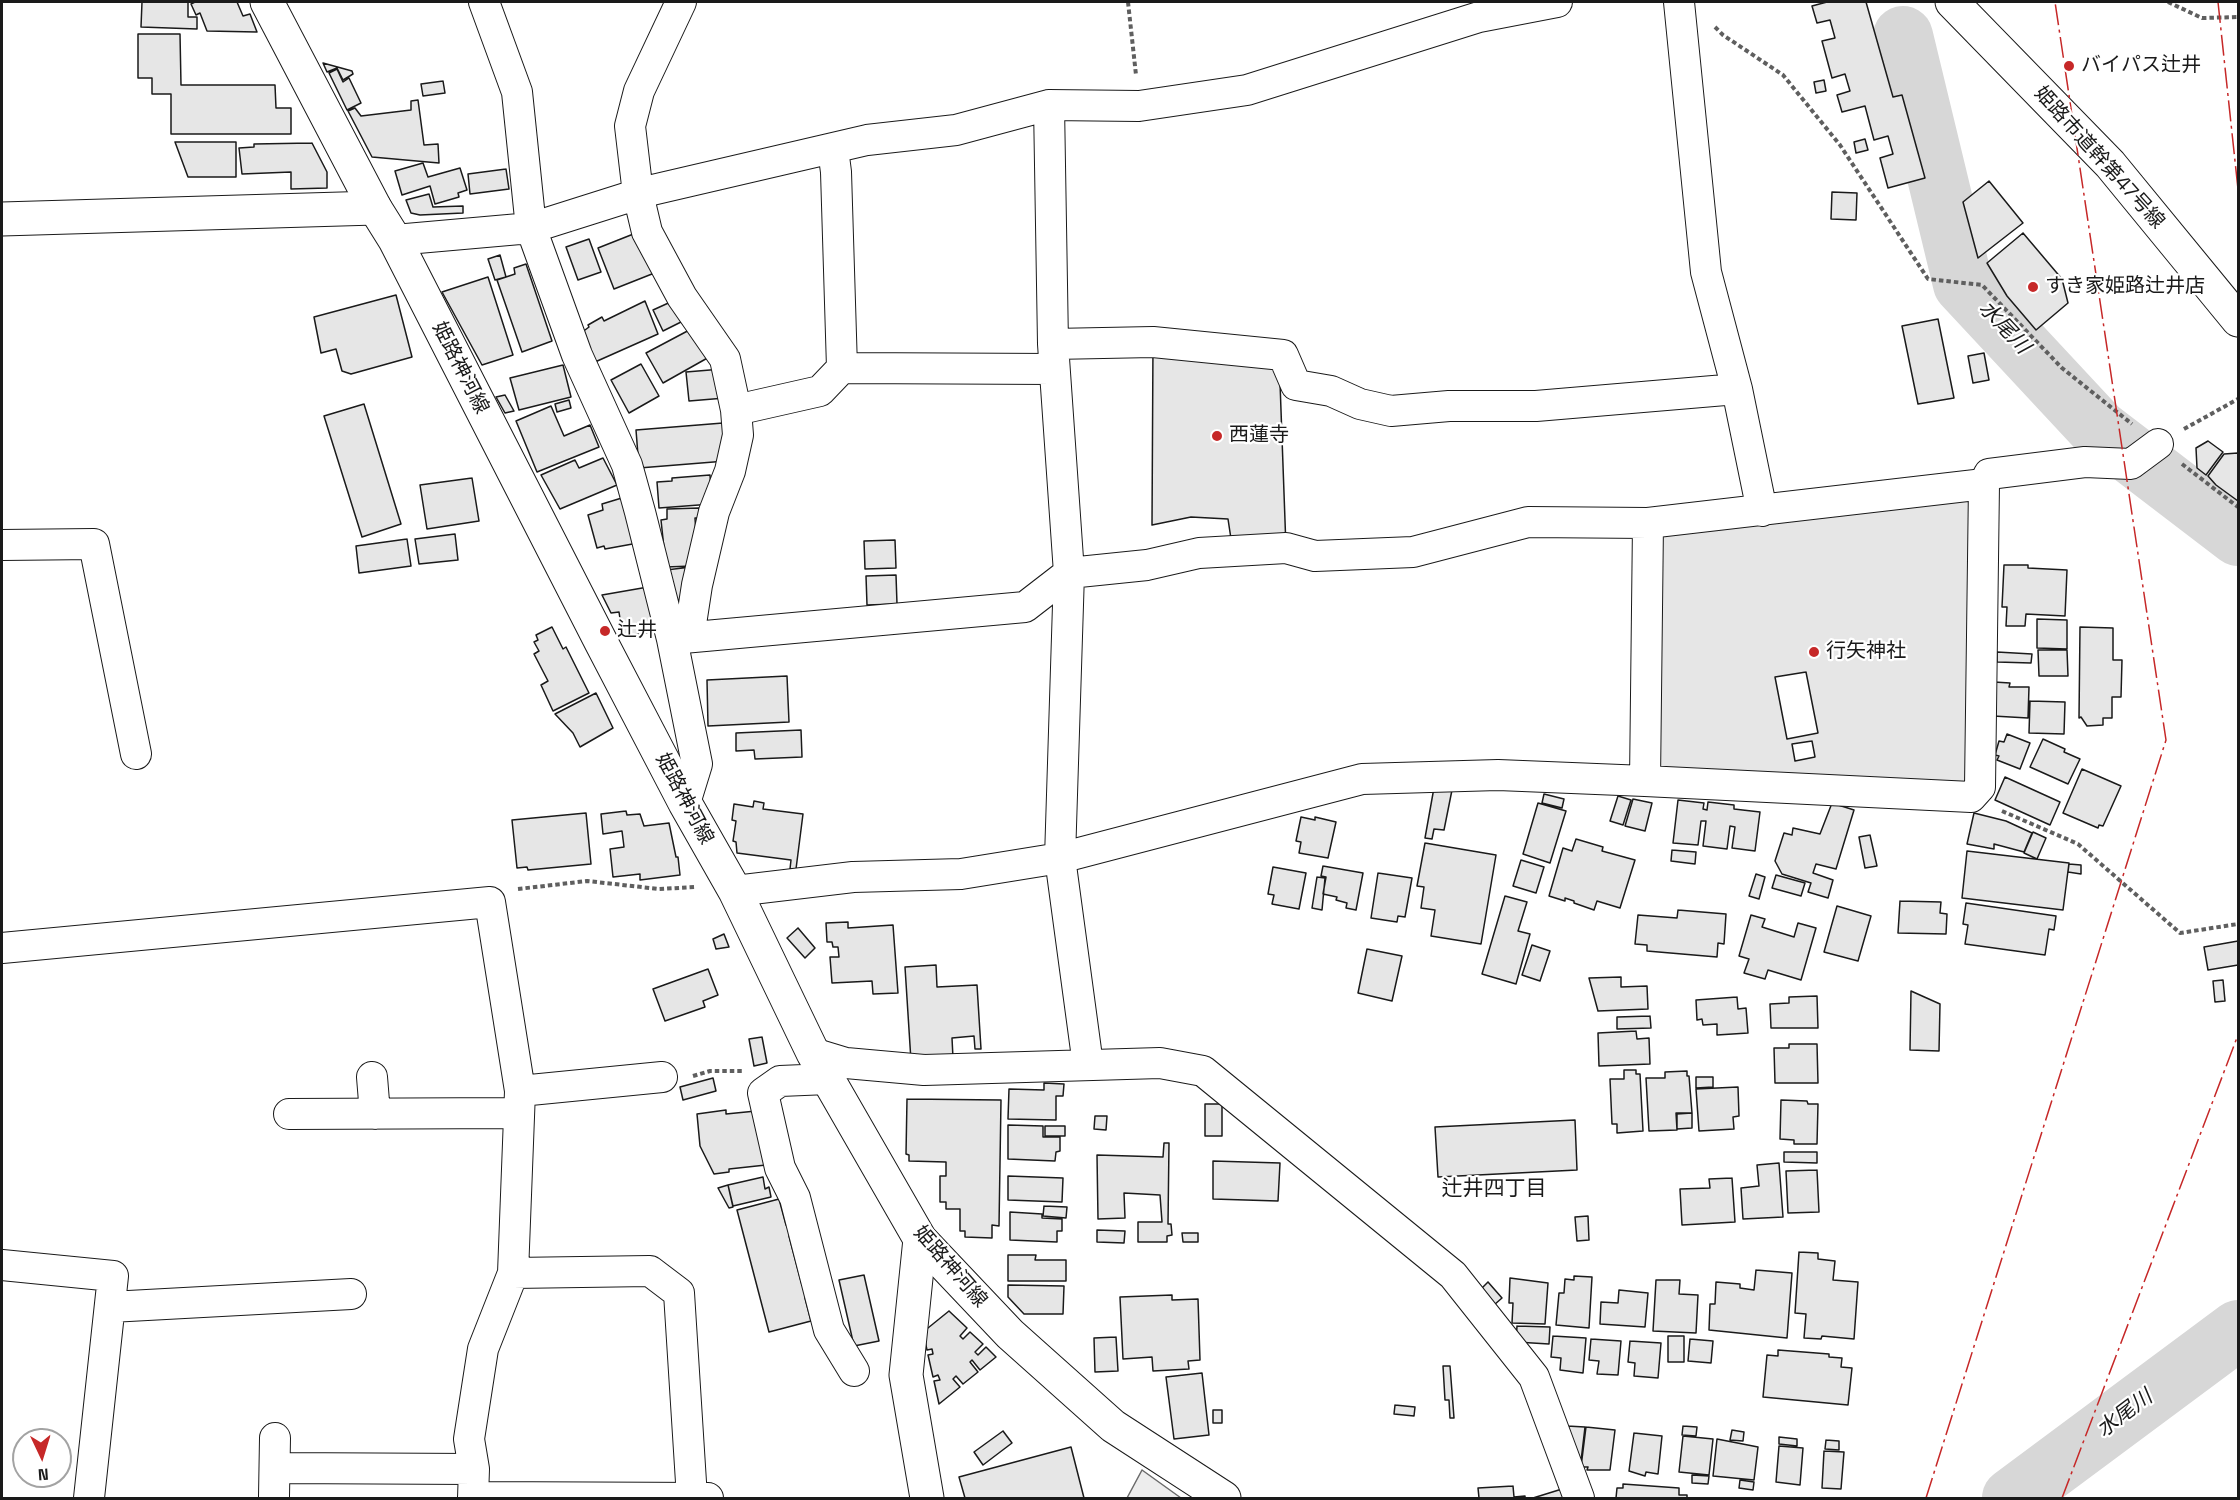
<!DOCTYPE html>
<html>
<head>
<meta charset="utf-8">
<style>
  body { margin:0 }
  #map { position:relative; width:2240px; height:1500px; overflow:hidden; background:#fff; font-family:"Space Grotesk",sans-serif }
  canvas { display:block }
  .frame { position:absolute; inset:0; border:3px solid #1a1a1a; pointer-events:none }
  .north { position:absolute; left:12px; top:1428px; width:60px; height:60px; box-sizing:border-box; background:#fff; border:2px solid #a3a3a3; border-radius:50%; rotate:176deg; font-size:16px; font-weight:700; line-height:24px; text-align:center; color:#1a1a1a }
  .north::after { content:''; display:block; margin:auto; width:21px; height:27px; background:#c62828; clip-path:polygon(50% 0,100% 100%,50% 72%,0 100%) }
</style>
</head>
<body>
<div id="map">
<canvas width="2240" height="1500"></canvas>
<div class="frame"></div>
<div class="north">N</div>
</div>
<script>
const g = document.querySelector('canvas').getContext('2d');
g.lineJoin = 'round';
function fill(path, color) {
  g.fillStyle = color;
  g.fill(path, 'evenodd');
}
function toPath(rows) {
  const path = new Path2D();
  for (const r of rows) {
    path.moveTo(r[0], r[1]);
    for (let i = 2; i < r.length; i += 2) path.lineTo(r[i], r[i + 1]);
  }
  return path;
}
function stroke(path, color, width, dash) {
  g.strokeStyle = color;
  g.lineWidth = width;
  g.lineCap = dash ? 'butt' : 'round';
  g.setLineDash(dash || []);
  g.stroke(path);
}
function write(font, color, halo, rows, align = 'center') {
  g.font = font + ' "Space Grotesk","Noto Sans JP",sans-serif';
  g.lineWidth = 4.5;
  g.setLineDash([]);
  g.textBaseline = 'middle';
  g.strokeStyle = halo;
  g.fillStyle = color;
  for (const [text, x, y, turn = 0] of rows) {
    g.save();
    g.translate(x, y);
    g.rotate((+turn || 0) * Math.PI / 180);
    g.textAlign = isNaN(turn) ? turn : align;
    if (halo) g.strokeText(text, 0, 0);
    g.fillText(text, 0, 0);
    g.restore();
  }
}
const built = toPath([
  [1142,1470,1181,1498,1127,1498,1142,1470]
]);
const river = toPath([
  [1903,36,1963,284,2098,429,2238,536],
  [2012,1498,2238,1330]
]);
const building = toPath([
  [142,2,188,2,188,17,197,17,197,29,141,27,142,2],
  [195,2,237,2,243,16,250,14,257,32,207,31,200,13,196,15,191,4,195,2],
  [1827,2,1866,2,1893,97,1902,95,1925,178,1888,188,1880,158,1893,154,1888,136,1874,140,1865,106,1842,112,1837,95,1850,91,1845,74,1832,78,1822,41,1835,38,1830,20,1817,23,1812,6,1827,2],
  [138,34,180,34,181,85,275,85,276,108,291,108,291,134,171,134,171,94,152,94,152,78,138,78,138,34],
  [323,63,352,71,353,74,343,80,337,68,327,72,323,63],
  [337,69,343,82,349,78,361,103,347,110,329,73,337,69],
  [1824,80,1826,91,1816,93,1814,82,1824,80],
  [443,81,445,93,423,96,421,84,443,81],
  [418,100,424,145,438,144,439,163,372,157,348,111,355,108,361,116,411,110,411,101,418,100],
  [1865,139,1868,150,1856,153,1854,142,1865,139],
  [175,142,236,142,236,177,188,177,175,142],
  [312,143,327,172,327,188,291,189,291,172,242,174,239,148,254,147,254,144,312,143],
  [423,163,428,177,460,168,467,190,458,193,459,197,435,204,430,186,402,195,395,171,423,163],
  [506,169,509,189,470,194,468,174,506,169],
  [1989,181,2023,223,1978,258,1963,202,1989,181],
  [1832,192,1857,193,1856,220,1831,219,1832,192],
  [429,194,433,207,463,206,463,213,420,215,411,213,406,200,429,194],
  [641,231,657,272,614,289,598,248,641,231],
  [2023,233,2062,279,2068,303,2036,330,2007,296,1987,263,2023,233],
  [589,239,601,272,578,280,566,247,589,239],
  [500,255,506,277,495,280,488,259,500,255],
  [526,264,552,341,522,352,497,280,515,274,514,268,526,264],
  [488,277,513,355,482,365,442,292,488,277],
  [396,295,412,357,351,374,342,371,336,349,321,353,314,317,396,295],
  [675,300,685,320,663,331,653,310,675,300],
  [645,301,658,334,595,362,581,333,589,327,588,325,602,317,604,321,645,301],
  [1938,319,1954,398,1918,404,1902,326,1938,319],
  [695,327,711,356,663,383,646,353,695,327],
  [1153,342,1279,355,1286,548,1233,552,1228,519,1191,517,1152,525,1153,342],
  [1984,353,1989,380,1973,383,1968,356,1984,353],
  [641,364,659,396,629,413,611,380,641,364],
  [563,365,571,397,519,410,510,378,563,365],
  [722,369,725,398,689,401,686,372,722,369],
  [505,395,514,411,505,413,496,397,505,395],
  [569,400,571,408,557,412,555,404,569,400],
  [364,404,401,524,362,537,324,416,364,404],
  [551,406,564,436,590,425,599,447,537,472,516,421,551,406],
  [723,423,726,461,639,468,636,430,723,423],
  [2208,441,2223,452,2206,475,2197,468,2196,448,2208,441],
  [2238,453,2238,501,2216,485,2208,476,2224,454,2238,453],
  [603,458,617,485,560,509,541,475,575,460,579,468,603,458],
  [710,475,712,504,659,508,657,482,672,481,672,478,710,475],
  [472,478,479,521,427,529,420,485,472,478],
  [1984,484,1971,797,1645,781,1648,523,1984,484],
  [625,497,638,543,605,549,604,546,597,548,588,515,603,510,602,504,625,497],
  [699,508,699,518,695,518,697,549,692,566,666,567,661,520,667,519,667,509,699,508],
  [455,534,458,560,419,564,415,539,455,534],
  [407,539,411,566,359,573,356,546,407,539],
  [895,540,896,568,865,569,864,541,895,540],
  [2004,565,2028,565,2028,568,2067,570,2065,616,2026,614,2025,626,2006,626,2007,607,2002,607,2004,565],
  [691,567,673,623,666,570,691,567],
  [896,575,897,604,867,605,866,576,896,575],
  [648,587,656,631,627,636,622,632,619,612,611,613,602,595,648,587],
  [2037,619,2067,620,2067,649,2037,648,2037,619],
  [552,627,563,649,566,647,589,693,553,711,541,685,548,681,534,654,539,651,534,642,538,640,536,635,552,627],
  [2080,627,2113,628,2113,660,2122,660,2121,697,2112,697,2112,718,2103,718,2103,725,2087,726,2081,717,2079,718,2080,627],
  [2038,650,2067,650,2068,676,2039,676,2038,650],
  [1997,652,2032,654,2031,663,1997,662,1997,652],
  [1806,672,1818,733,1787,739,1775,677,1806,672],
  [787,676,789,722,708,726,707,680,787,676],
  [1994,682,2010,683,2009,687,2029,687,2028,718,1993,716,1994,682],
  [596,693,613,728,580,747,573,733,555,714,596,693],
  [2030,701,2065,702,2064,734,2029,733,2030,701],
  [801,730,802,757,755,759,754,750,736,751,736,733,801,730],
  [2007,734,2030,743,2020,769,1997,760,1999,756,1995,755,1999,741,2004,742,2007,734],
  [2043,739,2065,749,2064,752,2080,759,2068,784,2030,767,2043,739],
  [1812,741,1815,757,1795,761,1792,744,1812,741],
  [2082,769,2121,786,2103,826,2099,825,2098,828,2063,813,2082,769],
  [2005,777,2060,802,2050,825,1995,800,2005,777],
  [1435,782,1453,785,1444,830,1434,829,1432,839,1425,838,1435,782],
  [1544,794,1564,799,1562,808,1542,803,1544,794],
  [1618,796,1631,800,1623,825,1610,821,1618,796],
  [1633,799,1652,803,1645,831,1625,826,1633,799],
  [1678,800,1704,803,1703,809,1707,810,1708,802,1734,805,1734,809,1760,812,1755,851,1732,848,1735,827,1730,826,1727,849,1703,846,1706,821,1701,821,1698,845,1673,843,1678,800],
  [754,801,764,803,763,809,803,814,796,869,790,869,791,860,737,853,736,842,733,841,736,821,732,820,734,804,753,807,754,801],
  [1538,803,1566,811,1550,863,1523,854,1538,803],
  [1832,803,1854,810,1836,869,1816,864,1813,873,1833,880,1828,898,1808,892,1811,883,1782,874,1775,861,1784,833,1792,835,1793,828,1820,834,1832,803],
  [626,811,627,815,640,814,644,826,669,823,676,857,678,857,680,875,640,880,640,874,613,877,610,849,624,847,622,831,603,834,601,814,626,811],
  [586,813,591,864,528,870,527,867,517,868,512,820,586,813],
  [1974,813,2006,821,2032,833,2024,852,1994,844,1994,849,1967,844,1974,813],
  [1301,817,1315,820,1315,817,1336,822,1328,858,1299,853,1301,842,1296,841,1301,817],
  [2033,832,2046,838,2037,859,2024,853,2033,832],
  [1870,835,1877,866,1865,868,1859,837,1870,835],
  [1576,839,1603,847,1602,851,1635,860,1620,908,1597,901,1594,910,1574,903,1574,901,1565,898,1565,901,1549,896,1563,848,1572,851,1576,839],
  [1425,843,1496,855,1481,944,1431,936,1435,910,1421,908,1424,887,1417,886,1425,843],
  [1672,850,1696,852,1695,864,1671,861,1672,850],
  [1967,851,2069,863,2063,910,1962,898,1967,851],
  [1521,860,1544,867,1536,893,1513,886,1521,860],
  [2069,864,2081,865,2081,874,2068,872,2069,864],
  [1323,866,1363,873,1356,910,1346,908,1347,903,1336,900,1337,897,1323,894,1326,877,1321,876,1323,866],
  [1273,867,1306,873,1299,909,1272,904,1274,895,1268,894,1273,867],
  [1378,873,1412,878,1405,917,1398,916,1397,922,1371,918,1378,873],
  [1756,874,1765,877,1759,899,1749,896,1756,874],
  [1776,875,1805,883,1801,896,1772,888,1776,875],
  [1317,877,1325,878,1322,910,1312,908,1317,877],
  [1505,896,1527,902,1518,931,1530,934,1516,984,1482,974,1505,896],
  [1900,901,1941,902,1940,913,1947,914,1946,934,1898,933,1900,901],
  [1966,903,2056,916,2054,930,2049,929,2045,955,1965,944,1968,925,1963,924,1966,903],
  [1837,906,1871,916,1858,961,1824,952,1837,906],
  [1678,910,1726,914,1724,944,1718,943,1717,957,1647,951,1647,945,1635,944,1638,915,1677,918,1678,910],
  [1751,915,1765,919,1762,927,1794,937,1798,923,1816,928,1801,980,1768,970,1765,979,1744,973,1749,959,1739,956,1751,915],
  [848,922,848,928,893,925,898,993,873,994,872,981,832,983,830,957,839,957,838,947,833,947,832,942,827,942,826,923,848,922],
  [798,928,815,948,805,958,787,938,798,928],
  [724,934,729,947,716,949,713,939,724,934],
  [2238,941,2238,965,2208,970,2204,947,2238,941],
  [1532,945,1550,951,1540,981,1522,975,1532,945],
  [1367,949,1402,956,1392,1001,1358,993,1367,949],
  [936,965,937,987,977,985,981,1049,975,1049,974,1036,952,1038,953,1058,911,1061,905,967,936,965],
  [708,969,718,995,703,1001,705,1007,665,1021,653,989,708,969],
  [1621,977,1621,987,1647,986,1648,1009,1598,1011,1589,978,1621,977],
  [2223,980,2225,1001,2215,1002,2213,981,2223,980],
  [1911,991,1940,1004,1939,1051,1910,1050,1911,991],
  [1817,996,1818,1028,1771,1028,1770,1004,1789,1003,1789,997,1817,996],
  [1737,997,1738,1009,1746,1008,1748,1033,1717,1035,1717,1024,1703,1025,1702,1019,1697,1020,1696,1000,1737,997],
  [1650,1016,1651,1028,1617,1029,1617,1017,1650,1016],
  [1636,1031,1637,1039,1649,1038,1650,1064,1599,1066,1598,1033,1636,1031],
  [762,1037,767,1063,754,1066,749,1039,762,1037],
  [1789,1044,1817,1044,1818,1083,1775,1083,1774,1048,1789,1048,1789,1044],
  [1624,1070,1636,1070,1636,1074,1640,1074,1643,1131,1617,1133,1617,1124,1612,1124,1610,1079,1624,1079,1624,1070],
  [1687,1071,1687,1076,1689,1076,1692,1113,1676,1113,1677,1130,1649,1131,1646,1078,1665,1078,1665,1072,1687,1071],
  [1696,1077,1713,1077,1713,1087,1696,1088,1696,1077],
  [713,1078,716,1091,683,1100,680,1087,713,1078],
  [1044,1083,1064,1084,1063,1096,1056,1096,1056,1120,1008,1119,1009,1089,1044,1090,1044,1083],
  [1738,1087,1739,1116,1733,1117,1734,1129,1699,1131,1696,1089,1738,1087],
  [907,1099,1001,1100,999,1226,992,1225,992,1238,965,1237,965,1231,960,1231,960,1209,946,1209,946,1202,940,1202,940,1176,946,1176,946,1162,909,1161,909,1155,906,1154,907,1099],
  [1781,1100,1807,1101,1808,1104,1818,1104,1817,1144,1794,1144,1794,1140,1780,1139,1781,1100],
  [1205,1104,1222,1104,1222,1136,1205,1136,1205,1104],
  [726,1110,726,1114,756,1111,766,1165,729,1169,729,1172,714,1174,700,1146,697,1114,726,1110],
  [1692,1113,1692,1128,1677,1129,1677,1114,1692,1113],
  [1095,1116,1107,1116,1106,1130,1094,1129,1095,1116],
  [1575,1120,1577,1170,1438,1177,1435,1127,1575,1120],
  [1008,1125,1043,1126,1043,1137,1060,1137,1060,1151,1056,1152,1055,1161,1008,1159,1008,1125],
  [1045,1126,1065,1126,1065,1136,1045,1136,1045,1126],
  [1164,1143,1169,1143,1168,1224,1171,1224,1172,1235,1167,1236,1167,1242,1138,1242,1138,1222,1162,1222,1160,1195,1124,1193,1125,1218,1098,1219,1097,1155,1163,1157,1164,1143],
  [1784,1152,1817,1152,1817,1163,1784,1162,1784,1152],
  [1213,1161,1280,1163,1278,1201,1213,1199,1213,1161],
  [1779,1163,1783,1217,1743,1219,1741,1188,1759,1186,1757,1165,1779,1163],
  [1817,1170,1819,1212,1788,1213,1786,1171,1817,1170],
  [1008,1176,1063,1178,1062,1202,1008,1200,1008,1176],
  [763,1177,765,1189,769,1187,771,1197,733,1206,728,1185,763,1177],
  [1732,1178,1735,1222,1682,1225,1680,1189,1710,1188,1709,1179,1732,1178],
  [728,1185,733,1207,729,1208,718,1188,728,1185],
  [779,1199,786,1225,790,1223,793,1235,789,1236,802,1285,806,1284,809,1297,805,1298,811,1321,769,1332,737,1210,779,1199],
  [1044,1206,1067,1207,1066,1218,1043,1216,1044,1206],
  [1010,1212,1042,1214,1042,1218,1062,1219,1062,1231,1057,1231,1057,1242,1010,1240,1010,1212],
  [1588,1216,1589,1240,1577,1241,1575,1217,1588,1216],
  [1097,1230,1125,1231,1124,1243,1097,1242,1097,1230],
  [1182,1233,1198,1233,1198,1242,1183,1242,1182,1233],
  [1799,1252,1818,1253,1818,1259,1835,1261,1833,1280,1858,1282,1854,1339,1822,1336,1821,1339,1804,1338,1806,1314,1795,1313,1799,1252],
  [1008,1255,1036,1255,1035,1260,1066,1260,1066,1281,1008,1281,1008,1255],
  [1756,1270,1792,1273,1787,1338,1709,1330,1710,1304,1715,1304,1716,1282,1740,1284,1740,1288,1754,1290,1756,1270],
  [864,1275,879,1341,854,1346,839,1280,864,1275],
  [1574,1276,1592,1277,1589,1328,1556,1325,1559,1293,1564,1293,1565,1279,1574,1280,1574,1276],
  [1510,1278,1548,1283,1545,1324,1512,1323,1513,1303,1509,1303,1510,1278],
  [1656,1280,1680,1280,1679,1294,1698,1295,1696,1333,1653,1331,1656,1280],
  [1488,1282,1502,1298,1494,1305,1481,1289,1488,1282],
  [1008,1285,1064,1286,1063,1314,1024,1314,1008,1297,1008,1285],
  [1619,1290,1648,1293,1645,1327,1600,1324,1601,1302,1618,1303,1619,1290],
  [1172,1295,1172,1300,1198,1299,1200,1360,1188,1361,1189,1369,1153,1371,1152,1357,1123,1359,1120,1297,1172,1295],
  [949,1311,967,1328,960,1336,963,1339,970,1332,983,1344,975,1352,978,1355,986,1347,996,1357,980,1370,972,1360,970,1362,978,1372,963,1384,956,1376,953,1379,960,1387,939,1404,934,1381,940,1380,938,1375,933,1377,928,1355,933,1354,932,1349,927,1350,923,1332,949,1311],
  [1517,1326,1550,1327,1549,1344,1516,1342,1517,1326],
  [1553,1336,1586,1338,1583,1373,1560,1370,1561,1358,1551,1357,1553,1336],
  [1668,1336,1684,1336,1684,1362,1668,1362,1668,1336],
  [1116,1337,1118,1371,1095,1372,1094,1338,1116,1337],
  [1591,1339,1621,1341,1618,1375,1597,1374,1599,1361,1589,1360,1591,1339],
  [1690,1339,1713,1341,1711,1363,1688,1361,1690,1339],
  [1630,1341,1661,1343,1658,1378,1634,1376,1635,1363,1628,1362,1630,1341],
  [1778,1350,1829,1354,1829,1357,1842,1358,1841,1367,1852,1368,1848,1405,1763,1397,1767,1355,1778,1356,1778,1350],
  [1443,1366,1450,1366,1454,1418,1450,1418,1449,1400,1445,1400,1443,1366],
  [1202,1373,1209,1435,1174,1439,1166,1377,1202,1373],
  [1395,1405,1415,1407,1414,1416,1394,1414,1395,1405],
  [1213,1410,1222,1410,1222,1423,1213,1423,1213,1410],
  [1567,1426,1585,1427,1581,1461,1567,1426],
  [1683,1426,1697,1427,1696,1436,1682,1435,1683,1426],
  [1586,1427,1615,1430,1610,1470,1587,1470,1588,1467,1581,1467,1586,1427],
  [1732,1430,1744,1432,1743,1441,1730,1440,1732,1430],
  [1003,1431,1012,1443,983,1465,974,1452,1003,1431],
  [1634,1433,1662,1436,1658,1474,1646,1472,1645,1476,1629,1471,1634,1433],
  [1683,1436,1713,1439,1709,1475,1679,1472,1683,1436],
  [1779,1437,1797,1439,1797,1446,1779,1444,1779,1437],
  [1717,1439,1758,1447,1754,1480,1713,1476,1717,1439],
  [1826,1440,1839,1441,1839,1450,1825,1449,1826,1440],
  [1779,1446,1803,1448,1800,1485,1776,1482,1779,1446],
  [1071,1447,1084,1498,965,1498,959,1477,1071,1447],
  [1824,1451,1844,1452,1841,1489,1822,1488,1824,1451],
  [1692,1475,1709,1476,1708,1484,1692,1483,1692,1475],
  [1740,1480,1754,1482,1753,1490,1739,1488,1740,1480],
  [1623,1484,1679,1488,1679,1495,1687,1495,1687,1498,1616,1498,1617,1488,1623,1488,1623,1484],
  [1513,1486,1514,1497,1525,1496,1525,1498,1479,1498,1478,1488,1513,1486],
  [1562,1489,1565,1498,1533,1498,1562,1489]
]);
const path = toPath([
  [1128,2,1136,75],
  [2168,2,2202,18,2238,17],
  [1715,27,1723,35,1783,75,1840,145,1928,279,1982,285,2062,368,2132,424],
  [2184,429,2238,399],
  [2182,464,2238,507],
  [2002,811,2078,844,2180,933,2238,924],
  [518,889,587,881,659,889,695,887],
  [693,1076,710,1071,742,1071]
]);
const street = toPath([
  [484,2,517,92,531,228,577,355,627,465,640,512,672,639,697,764,685,803],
  [681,2,639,91,630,126,638,194,647,232,682,297,725,359,736,410,738,435,730,471,714,512,697,585,689,637],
  [1679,2,1706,272,1737,389,1762,511],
  [1049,105,1053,344,1069,573,1060,858,1088,1065],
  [833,149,836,172,842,368],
  [395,240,531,228,648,191,867,140,956,130,1049,105,1139,106,1247,90,1479,17,1557,2],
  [1053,344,1153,342,1283,355,1296,385,1331,391,1360,404,1391,411,1449,406,1536,406,1737,389],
  [736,410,820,391,842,368,1054,369],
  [1984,484,1989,474,2085,462,2131,464,2158,444],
  [2,545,94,544,136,754],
  [672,639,1025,607,1069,573,1147,565,1199,553,1286,548,1315,556,1413,552,1528,522,1648,523,1984,484,1980,787,1971,797,1645,781,1648,523],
  [735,891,853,877,961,874,1060,858,1362,779,1498,775,1645,781],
  [2,948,490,902,520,1091,513,1273,483,1349,469,1439,474,1469,473,1498],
  [813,1053,846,1063,924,1070,1160,1063,1203,1071,1453,1275,1534,1377,1579,1498],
  [372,1077,375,1114],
  [828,1079,780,1081,763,1093,780,1168,795,1198,829,1330,854,1371],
  [520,1091,662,1077],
  [289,1114,517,1113],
  [2,1265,113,1276,89,1498],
  [513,1273,650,1271,679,1293,692,1498],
  [110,1307,351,1294],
  [275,1468,474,1469],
  [274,1496,275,1438],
  [473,1497,708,1498]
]);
const secondary = toPath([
  [1952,2,2110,164,2238,320],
  [2,219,375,208],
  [920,1239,906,1375,927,1498]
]);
const primary = toPath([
  [267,2,375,208,395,240,601,642,685,803,735,891,813,1053,920,1239,1010,1334,1113,1426,1224,1498]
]);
const power = toPath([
  [2218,2,2238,189],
  [1926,1498,2166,740,2055,2],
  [2062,1498,2238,1035]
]);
const markers = [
  [2069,66,6,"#c62828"],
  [2033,287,6,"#c62828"],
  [1217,436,6,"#c62828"],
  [605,631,6,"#c62828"],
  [1814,652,6,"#c62828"]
];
const poiNames = [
  ["バイパス辻井",2081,66],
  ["すき家姫路辻井店",2045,287],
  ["西蓮寺",1229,436],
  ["辻井",617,631],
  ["行矢神社",1826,652]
];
const streetNames = [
  ["姫路市道幹第47号線",2099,158,48],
  ["姫路神河線",460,368,63],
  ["姫路神河線",684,799,62],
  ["姫路神河線",950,1267,49]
];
const waterNames = [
  ["水尾川",2004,328,47],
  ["水尾川",2125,1414,-37]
];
const neighbourhoodNames = [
  ["辻井四丁目",1494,1189]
];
fill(built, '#ededed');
stroke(built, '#6a6a6a', 1.5);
stroke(river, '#d7d7d7', 60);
fill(building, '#e6e6e6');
stroke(building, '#1a1a1a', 1.5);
stroke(street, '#1a1a1a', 32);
stroke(secondary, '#1a1a1a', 35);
stroke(primary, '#1a1a1a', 35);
stroke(path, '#5f5f5f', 4, [4.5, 3]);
stroke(street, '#fff', 30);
stroke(secondary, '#fff', 33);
stroke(primary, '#fff', 33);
stroke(power, '#c62828', 1.5, [21, 4.5, 3, 4.5]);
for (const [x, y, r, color] of markers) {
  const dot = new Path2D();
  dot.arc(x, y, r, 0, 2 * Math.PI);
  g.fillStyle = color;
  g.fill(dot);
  stroke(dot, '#fff', 2);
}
write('20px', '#1a1a1a', '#fff', poiNames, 'left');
write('20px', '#1a1a1a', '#fff', streetNames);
write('italic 21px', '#1a1a1a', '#fff', waterNames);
write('21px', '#1a1a1a', '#fff', neighbourhoodNames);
</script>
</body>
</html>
